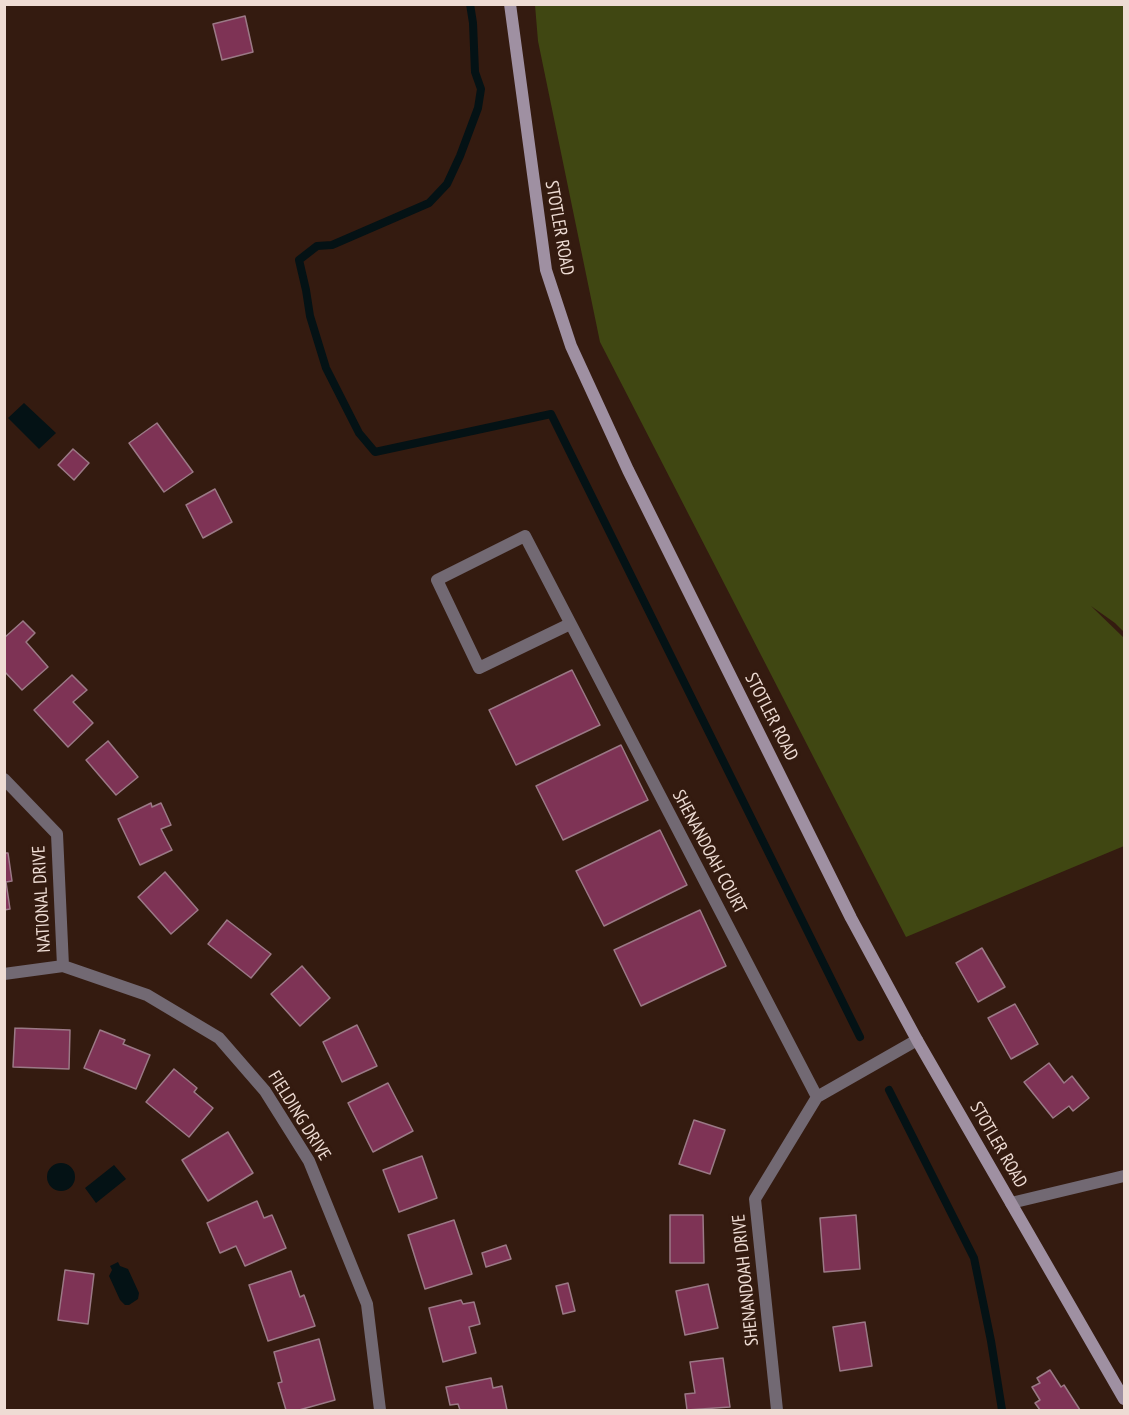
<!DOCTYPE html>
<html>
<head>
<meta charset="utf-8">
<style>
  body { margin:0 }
  #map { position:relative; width:1129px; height:1415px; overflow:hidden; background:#341b10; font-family:"PT Sans Narrow",sans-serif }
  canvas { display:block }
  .frame { position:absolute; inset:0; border:6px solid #eedcd4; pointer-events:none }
</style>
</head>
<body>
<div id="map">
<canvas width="1129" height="1415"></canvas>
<div class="frame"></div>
</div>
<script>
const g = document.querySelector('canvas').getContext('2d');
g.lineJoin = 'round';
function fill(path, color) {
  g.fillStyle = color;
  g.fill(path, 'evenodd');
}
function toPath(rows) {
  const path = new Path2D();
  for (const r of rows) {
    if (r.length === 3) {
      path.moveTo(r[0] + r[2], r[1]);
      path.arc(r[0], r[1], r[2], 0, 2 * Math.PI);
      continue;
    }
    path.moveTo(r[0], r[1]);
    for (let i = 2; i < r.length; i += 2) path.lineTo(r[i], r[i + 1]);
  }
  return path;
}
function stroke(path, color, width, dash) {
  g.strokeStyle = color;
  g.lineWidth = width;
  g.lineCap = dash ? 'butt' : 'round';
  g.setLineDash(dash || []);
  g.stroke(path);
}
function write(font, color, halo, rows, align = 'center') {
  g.font = font + ' "PT Sans Narrow",sans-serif';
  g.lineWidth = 6;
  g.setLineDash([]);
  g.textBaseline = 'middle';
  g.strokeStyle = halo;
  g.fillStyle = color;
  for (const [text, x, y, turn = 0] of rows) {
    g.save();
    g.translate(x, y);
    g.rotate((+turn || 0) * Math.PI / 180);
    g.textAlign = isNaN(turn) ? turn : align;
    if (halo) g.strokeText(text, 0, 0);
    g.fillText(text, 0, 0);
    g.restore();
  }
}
const green = toPath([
  [535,5,1124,5,1124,632,1115,623,1091,606,1124,638,1124,846,906,937,600,342,538,41]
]);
const water = toPath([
  [24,403,56,433,39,449,8,418],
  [61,1177,14],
  [114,1165,126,1179,96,1203,85,1188],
  [118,1262,120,1266,128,1269,139,1293,138,1299,129,1305,125,1305,120,1300,109,1276,112,1270,110,1266]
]);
const stream = toPath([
  [470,4,473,23,475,72,481,89,478,108,460,156,447,184,429,203,332,245,317,246,299,260,306,290,310,316,326,368,359,433,375,452,551,414,860,1037],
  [889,1090,974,1258,991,1341,1002,1410]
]);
const building = toPath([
  [245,16,253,52,222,60,213,24,245,16],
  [157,423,193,472,164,492,129,443,157,423],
  [73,449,89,463,74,480,58,465,73,449],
  [215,489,232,522,203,538,186,505,215,489],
  [23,621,35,633,26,642,48,667,22,690,4,671,4,638,23,621],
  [572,670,600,725,516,765,489,710,572,670],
  [72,675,87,690,73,702,93,723,68,747,34,710,72,675],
  [108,741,138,777,116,795,86,760,108,741],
  [621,745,648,800,563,840,536,786,621,745],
  [151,803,152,807,161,803,171,825,161,829,172,850,140,865,118,819,151,803],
  [660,830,687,885,604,926,576,871,660,830],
  [4,853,8,853,12,881,6,882,10,909,4,910,4,853],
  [165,872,198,910,171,934,138,897,165,872],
  [700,910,726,966,641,1006,614,950,700,910],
  [227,920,271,954,251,978,208,944,227,920],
  [982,948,1005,987,978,1002,956,963,982,948],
  [302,966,330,998,300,1026,271,994,302,966],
  [1015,1004,1038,1044,1011,1059,988,1018,1015,1004],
  [357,1025,377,1066,342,1082,323,1042,357,1025],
  [15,1028,70,1030,69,1069,13,1067,15,1028],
  [100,1030,125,1040,123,1044,150,1055,136,1089,84,1068,100,1030],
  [1049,1063,1064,1083,1072,1076,1089,1098,1073,1111,1069,1106,1053,1118,1024,1082,1049,1063],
  [174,1069,197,1088,194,1092,213,1108,189,1137,146,1102,174,1069],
  [388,1083,413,1131,373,1152,348,1103,388,1083],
  [694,1120,725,1130,710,1174,679,1164,694,1120],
  [228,1132,253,1173,208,1201,182,1160,228,1132],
  [422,1156,437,1198,399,1212,383,1170,422,1156],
  [257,1201,264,1218,272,1215,286,1248,245,1266,236,1246,220,1253,207,1223,257,1201],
  [670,1215,703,1215,704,1263,670,1263,670,1215],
  [856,1215,860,1269,824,1272,820,1218,856,1215],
  [454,1220,472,1274,425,1289,408,1235,454,1220],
  [506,1245,511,1259,486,1267,482,1253,506,1245],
  [65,1270,94,1274,88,1324,58,1320,65,1270],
  [291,1271,300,1297,304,1295,315,1326,268,1341,249,1285,291,1271],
  [568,1283,575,1311,563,1314,556,1286,568,1283],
  [708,1284,718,1328,685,1335,676,1291,708,1284],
  [461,1300,463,1304,474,1302,480,1324,469,1327,476,1353,443,1362,429,1308,461,1300],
  [865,1322,872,1366,840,1371,833,1327,865,1322],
  [319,1339,335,1400,299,1410,286,1410,278,1383,282,1382,274,1352,319,1339],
  [723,1358,730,1407,687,1410,685,1394,695,1393,690,1362,723,1358],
  [1050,1370,1061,1387,1064,1385,1080,1410,1040,1410,1035,1403,1040,1400,1032,1387,1040,1383,1037,1378,1050,1370],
  [491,1378,493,1388,502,1386,507,1410,460,1410,458,1404,450,1405,446,1387,491,1378]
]);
const street = toPath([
  [570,624,479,668,437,580,525,536,817,1097],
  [4,779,57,834,63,966],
  [4,974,63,966,147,995,219,1038,265,1091,309,1161,367,1304,380,1410],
  [1011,1203,1124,1176],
  [777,1410,755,1199,817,1097,917,1040]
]);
const secondary = toPath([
  [510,4,546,270,571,346,628,470,851,918,917,1040,1124,1399]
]);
const streetNames = [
  ["STOTLER ROAD",559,228,80],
  ["STOTLER ROAD",771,717,63],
  ["SHENANDOAH COURT",709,852,62],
  ["NATIONAL DRIVE",42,899,-93],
  ["FIELDING DRIVE",299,1116,58],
  ["STOTLER ROAD",998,1145,60],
  ["SHENANDOAH DRIVE",746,1280,-96]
];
fill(green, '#404712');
fill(water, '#041215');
stroke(stream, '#041215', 8);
fill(building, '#7e3355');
stroke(building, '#9b7986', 1.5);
stroke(street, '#726973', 12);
stroke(secondary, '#9f90a2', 12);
write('18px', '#eedcd4', '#341b10', streetNames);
</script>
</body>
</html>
